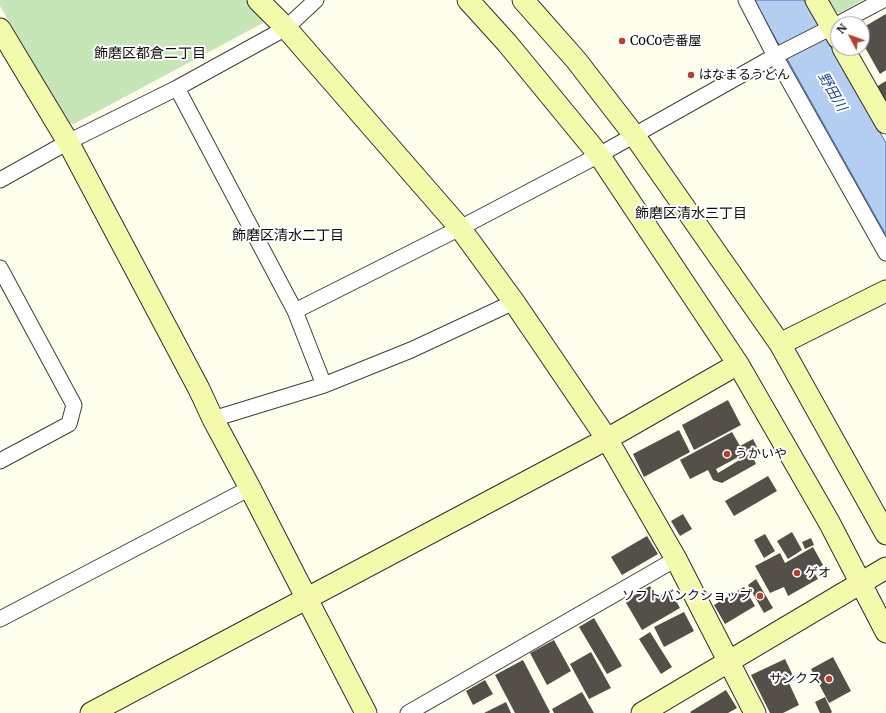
<!DOCTYPE html>
<html>
<head>
<meta charset="utf-8">
<style>
  body { margin:0 }
  #map { position:relative; width:886px; height:713px; overflow:hidden; background:#fefeec; font-family:Merriweather,serif }
  canvas { display:block }
  .north { position:absolute; left:830px; top:16px; width:40px; height:40px; box-sizing:border-box; background:#fff; border:1px solid #9e9e9e; border-radius:50%; rotate:311deg; font-size:11px; font-weight:700; line-height:16px; text-align:center; color:#0c0c0c }
  .north::after { content:''; display:block; margin:auto; width:14px; height:18px; background:#b2412d; clip-path:polygon(50% 0,100% 100%,50% 72%,0 100%) }
</style>
</head>
<body>
<div id="map">
<canvas width="886" height="713"></canvas>
<div class="north">N</div>
</div>
<script>
const g = document.querySelector('canvas').getContext('2d');
g.lineJoin = 'round';
function fill(path, color) {
  g.fillStyle = color;
  g.fill(path, 'evenodd');
}
function toPath(rows) {
  const path = new Path2D();
  for (const r of rows) {
    path.moveTo(r[0], r[1]);
    for (let i = 2; i < r.length; i += 2) path.lineTo(r[i], r[i + 1]);
  }
  return path;
}
function stroke(path, color, width, dash) {
  g.strokeStyle = color;
  g.lineWidth = width;
  g.lineCap = dash ? 'butt' : 'round';
  g.setLineDash(dash || []);
  g.stroke(path);
}
function write(font, color, halo, rows, align = 'center') {
  g.font = font + ' Merriweather,"Noto Sans JP",serif';
  g.lineWidth = 4;
  g.setLineDash([]);
  g.textBaseline = 'middle';
  g.strokeStyle = halo;
  g.fillStyle = color;
  for (const [text, x, y, turn = 0] of rows) {
    g.save();
    g.translate(x, y);
    g.rotate((+turn || 0) * Math.PI / 180);
    g.textAlign = isNaN(turn) ? turn : align;
    if (halo) g.strokeText(text, 0, 0);
    g.fillText(text, 0, 0);
    g.restore();
  }
}
const green = toPath([
  [0,0,246,0,262,17,263,23,74,124,68,122,0,6],
  [824,0,863,0,840,13,829,9]
]);
const water = toPath([
  [754,0,804,0,886,143,886,235,754,0]
]);
const building = toPath([
  [886,14,886,70,880,74,862,42,862,28],
  [886,81,886,104,876,87],
  [728,400,741,425,694,450,682,425],
  [679,430,690,452,644,477,633,454],
  [732,432,740,446,753,439,757,447,716,469,718,473,751,453,756,464,722,483,713,480,708,470,690,479,680,460],
  [768,476,777,491,734,516,725,501],
  [683,514,692,529,680,536,671,521],
  [792,532,802,550,788,559,777,541],
  [765,534,775,551,764,558,754,540],
  [647,536,658,554,622,575,611,557],
  [811,538,814,545,805,549,802,542],
  [813,547,823,565,813,571,818,579,788,596,784,587,770,593,755,566,780,553,785,563],
  [756,579,773,608,764,613,748,585],
  [650,586,657,598,670,590,680,608,642,630,625,601],
  [744,587,755,606,725,624,714,605],
  [684,612,694,631,664,647,654,627],
  [594,618,622,666,607,674,579,627],
  [650,632,672,667,661,674,639,639],
  [554,640,571,671,547,685,530,653],
  [591,652,611,688,589,699,570,664],
  [833,657,851,691,829,703,811,669],
  [785,659,795,680,789,683,799,705,783,713,770,713,751,675],
  [523,660,550,712,549,713,515,713,495,675],
  [485,680,493,694,473,705,466,691],
  [726,690,737,708,728,713,691,713,690,712],
  [582,692,594,713,554,713,552,709],
  [825,697,832,712,831,713,820,713,815,702],
  [506,702,511,713,484,713]
]);
const street = toPath([
  [746,0,775,56,886,253],
  [838,24,883,0],
  [177,88,295,311,324,385],
  [0,180,68,142,177,88,286,28,316,0],
  [0,268,74,405,69,424,0,461],
  [295,311,460,228,599,155,775,56,838,24],
  [213,419,324,385,411,350,514,302],
  [0,619,250,488],
  [408,713,676,559]
]);
const secondary = toPath([
  [258,0,286,28,460,228,514,302,607,439,676,559,755,713],
  [468,0,507,43,599,155,738,364,829,522,886,632],
  [523,0,576,60,634,135,780,344,886,534],
  [816,0,838,38],
  [0,29,68,142,199,389,213,419,250,488,307,599,366,713],
  [843,48,886,123],
  [780,344,886,291],
  [91,713,607,439,738,364],
  [642,713,886,568]
]);
const markers = [
  [622,41,4,"#b2412d"],
  [691,75,4,"#b2412d"],
  [727,454,4,"#b2412d"],
  [797,573,4,"#b2412d"],
  [760,596,4,"#b2412d"],
  [829,679,4,"#b2412d"]
];
const poiNames = [
  ["CoCo壱番屋",630,41],
  ["はなまるうどん",699,75],
  ["うかいや",735,454],
  ["ゲオ",805,573],
  ["ソフトバンクショップ",752,596,"right"],
  ["サンクス",821,679,"right"]
];
const neighbourhoodNames = [
  ["飾磨区都倉二丁目",150,54],
  ["飾磨区清水三丁目",691,214],
  ["飾磨区清水二丁目",288,236]
];
const waterNames = [
  ["野田川",832,92,60]
];
fill(green, '#c7e6b8');
fill(water, '#b4cef2');
stroke(water, '#4075c4', 1);
fill(building, '#544f49');
stroke(street, '#3f3f3f', 17);
stroke(secondary, '#2e2e2e', 23);
stroke(street, '#fff', 15);
stroke(secondary, '#f3faab', 21);
for (const [x, y, r, color] of markers) {
  const dot = new Path2D();
  dot.arc(x, y, r, 0, 2 * Math.PI);
  g.fillStyle = color;
  g.fill(dot);
  stroke(dot, '#fff', 1.5);
}
write('13px', '#0c0c0c', '#fff', poiNames, 'left');
write('14px', '#0c0c0c', '#fff', neighbourhoodNames);
write('italic 14px', '#1e4995', '#fff', waterNames);
</script>
</body>
</html>
